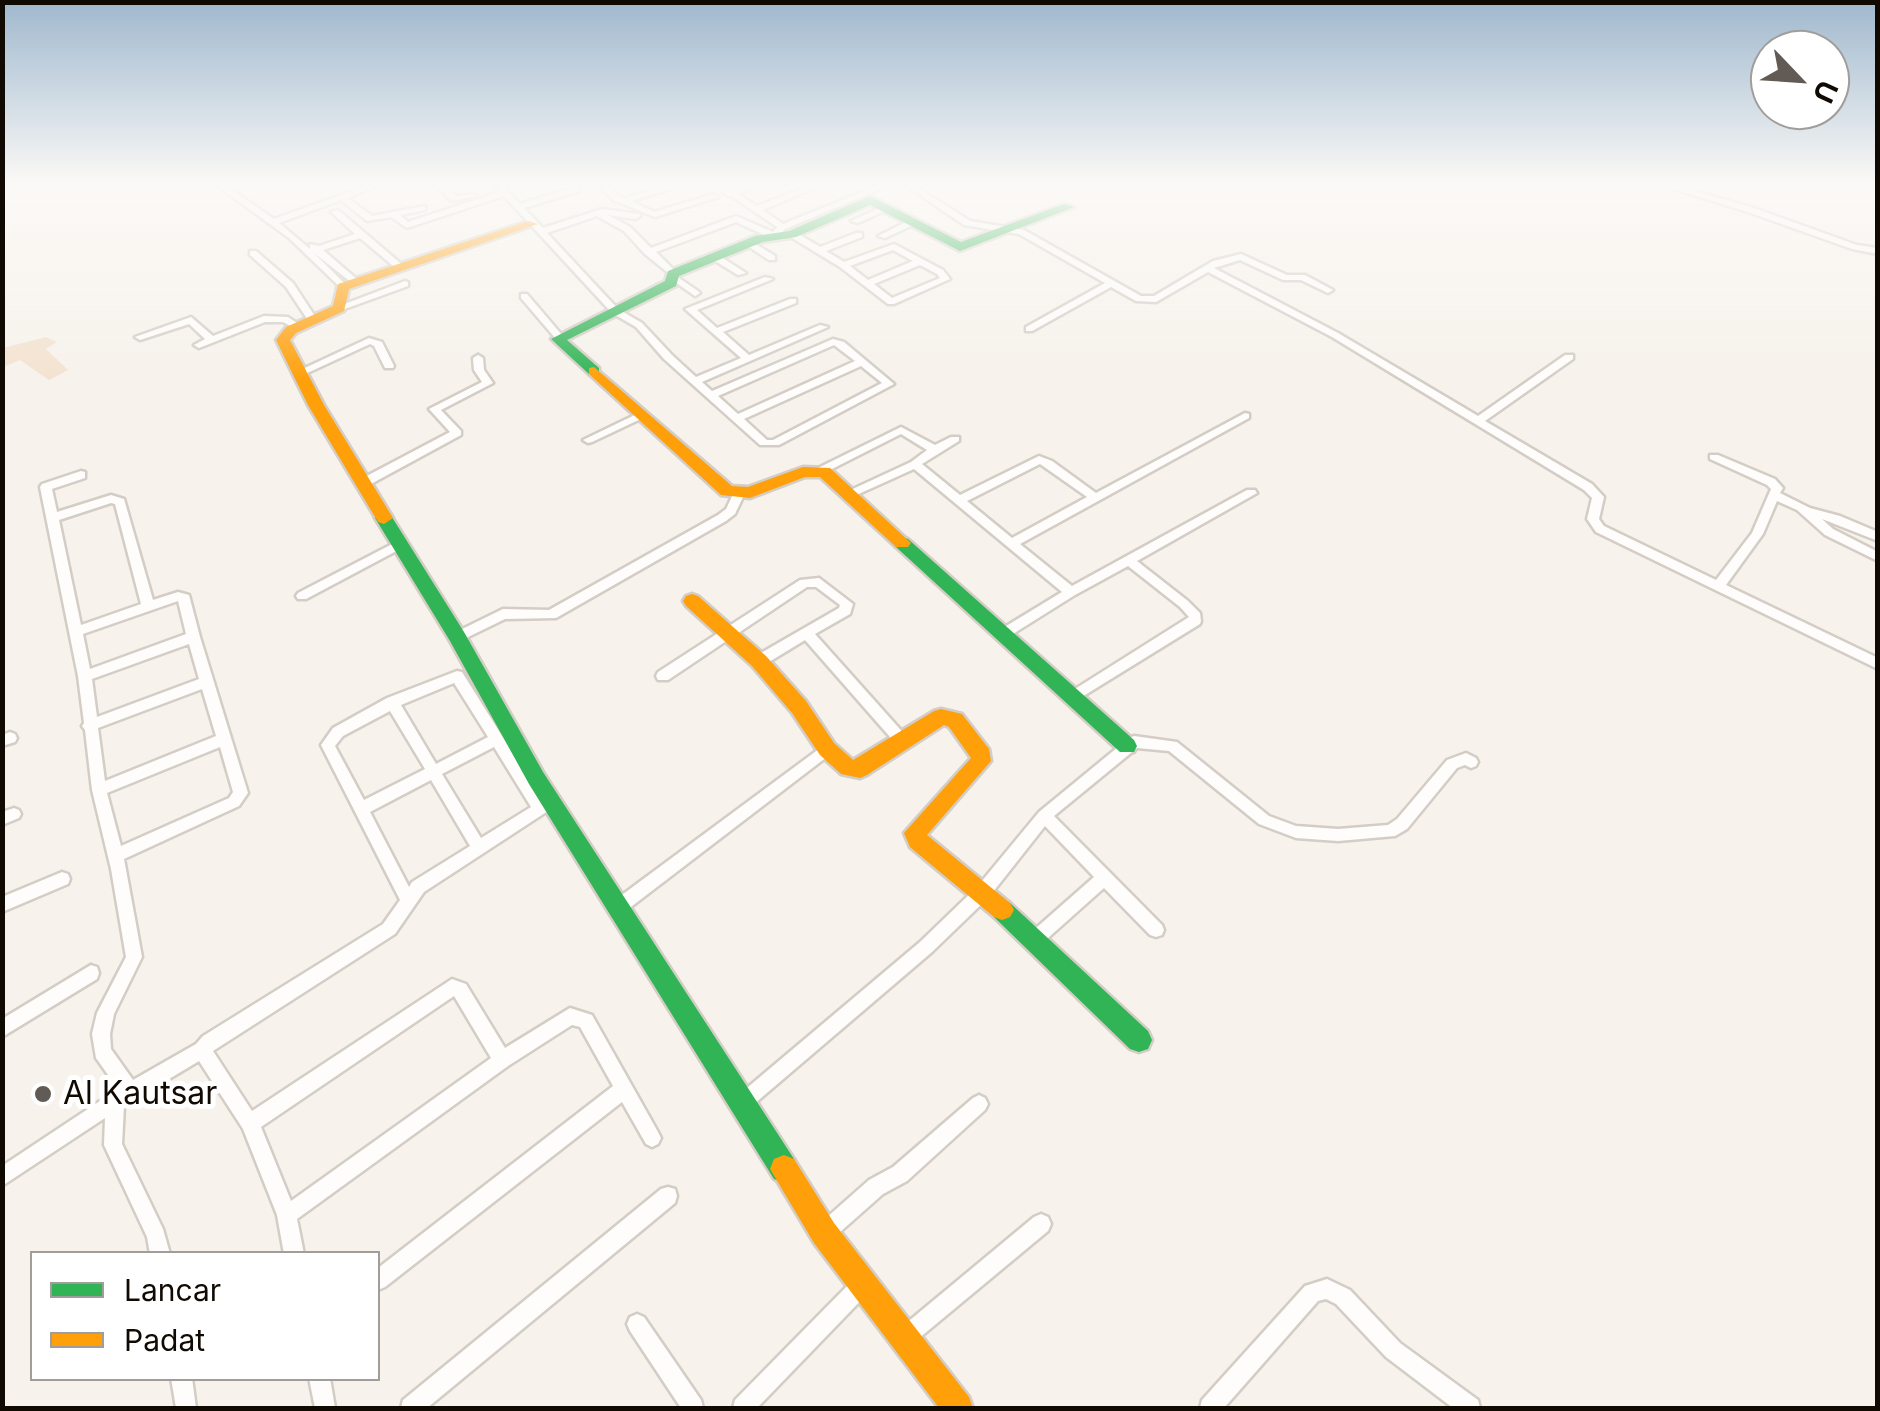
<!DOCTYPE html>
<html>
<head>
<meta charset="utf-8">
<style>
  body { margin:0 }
  #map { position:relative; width:1880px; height:1411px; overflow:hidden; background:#f7f2ec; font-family:Inter,sans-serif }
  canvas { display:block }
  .frame { position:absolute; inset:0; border:5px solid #110a03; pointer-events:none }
  .legend { position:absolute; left:30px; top:1251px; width:350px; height:130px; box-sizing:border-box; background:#fff; border:2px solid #a09d9a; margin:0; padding:12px 18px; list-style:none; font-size:30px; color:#110a03 }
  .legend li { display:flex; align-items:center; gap:20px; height:50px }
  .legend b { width:50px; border:2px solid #a09d9a }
  .north { position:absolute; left:1750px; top:30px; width:100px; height:100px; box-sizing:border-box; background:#fff; border:2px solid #a09d9a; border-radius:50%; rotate:115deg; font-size:28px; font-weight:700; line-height:40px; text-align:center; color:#110a03 }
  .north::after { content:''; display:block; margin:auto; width:35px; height:45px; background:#625b55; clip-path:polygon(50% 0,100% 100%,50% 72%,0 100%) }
</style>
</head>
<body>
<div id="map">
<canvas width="1880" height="1411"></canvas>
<div class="frame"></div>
<ul class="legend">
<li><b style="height:12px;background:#30b455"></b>Lancar</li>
<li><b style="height:12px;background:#ff9f0a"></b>Padat</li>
</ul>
<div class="north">U</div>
</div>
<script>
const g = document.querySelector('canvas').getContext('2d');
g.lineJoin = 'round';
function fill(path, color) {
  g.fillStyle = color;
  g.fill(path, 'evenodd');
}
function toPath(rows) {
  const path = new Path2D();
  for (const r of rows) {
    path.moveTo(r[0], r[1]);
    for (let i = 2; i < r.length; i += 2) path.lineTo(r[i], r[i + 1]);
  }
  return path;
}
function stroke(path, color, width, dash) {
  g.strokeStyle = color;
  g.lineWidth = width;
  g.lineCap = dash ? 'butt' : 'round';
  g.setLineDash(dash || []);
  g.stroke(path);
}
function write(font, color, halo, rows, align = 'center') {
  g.font = font + ' Inter,sans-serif';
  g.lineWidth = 10;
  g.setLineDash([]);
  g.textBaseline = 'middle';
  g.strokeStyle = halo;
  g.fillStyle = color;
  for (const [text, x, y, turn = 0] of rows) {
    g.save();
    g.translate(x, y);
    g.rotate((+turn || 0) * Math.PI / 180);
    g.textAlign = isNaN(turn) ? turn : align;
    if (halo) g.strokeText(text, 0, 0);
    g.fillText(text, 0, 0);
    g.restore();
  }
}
const green = toPath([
  [46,337,57,342,46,349,68,370,49,380,20,360,3,367,3,348]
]);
const street = toPath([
  [216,185,225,185,274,219,368,185,379,185,348,198,372,216,425,206,425,210,400,215,408,222,500,192,494,185,502,185,520,204,572,188,571,185,579,185,580,191,524,208,543,228,602,209,639,214,640,216,636,219,608,215,630,227,651,248,736,216,773,232,777,227,731,196,727,196,716,185,725,185,733,190,746,185,757,185,738,194,757,206,811,185,822,185,763,210,783,224,879,185,890,185,785,229,777,238,771,238,736,222,656,252,676,272,676,276,698,291,700,293,695,296,672,280,672,276,645,254,624,231,597,216,547,233,618,309,642,323,672,355,696,377,741,358,685,309,765,277,773,279,697,310,717,328,790,299,796,299,796,303,723,332,749,355,820,325,828,327,702,382,712,391,833,339,844,342,894,384,779,445,760,445,664,359,636,327,612,313,504,196,407,228,391,217,367,221,341,200,279,223,310,249,310,244,319,246,355,234,331,212,338,210,406,268,398,270,360,238,323,250,359,281,361,283,356,286,314,253,346,285,346,289,343,290,289,238,216,185],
  [834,345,855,361,738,414,718,396,834,345],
  [861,366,882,383,773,440,767,440,744,419,861,366],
  [436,185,444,185,456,196,473,194,477,196,451,201,436,185],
  [600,185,608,185,619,196,624,198,671,185,683,185,632,201,654,212,714,194,718,197,655,217,613,200,600,185],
  [905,185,914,185,970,221,1024,230,1141,296,1154,296,1213,261,1241,254,1287,275,1305,275,1333,290,1328,293,1301,280,1283,280,1240,260,1214,268,1338,333,1478,416,1565,355,1573,355,1573,359,1485,421,1592,484,1604,497,1599,519,1604,526,1716,580,1752,533,1771,489,1767,485,1710,459,1710,455,1718,455,1775,479,1783,488,1780,493,1810,508,1840,516,1878,532,1878,541,1822,519,1833,529,1878,552,1878,561,1825,535,1797,510,1777,501,1763,534,1726,585,1878,658,1878,669,1596,532,1587,519,1592,498,1584,490,1332,337,1208,272,1156,302,1136,301,1111,287,1032,331,1026,331,1026,327,1105,283,1019,234,964,225,905,185],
  [1661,185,1673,185,1754,208,1857,245,1878,248,1878,254,1852,249,1748,212,1661,185],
  [884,206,891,208,858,223,851,221,884,206],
  [912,219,915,220,915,224,885,238,878,236,912,219],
  [789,232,795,232,820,247,856,233,862,233,862,237,826,251,844,262,894,244,943,270,950,279,894,304,888,304,840,267,789,236,789,232],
  [893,250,913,261,868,280,850,266,893,250],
  [920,265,937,274,940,278,892,298,874,284,920,265],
  [749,240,775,256,775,260,769,260,746,245,746,241,749,240],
  [250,251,256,251,293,283,318,321,316,323,310,323,286,287,250,255,250,251],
  [712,255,718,255,746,273,738,275,712,259,712,255],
  [405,281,408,282,408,286,342,310,334,308,405,281],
  [521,294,527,294,562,335,562,339,556,339,521,298,521,294],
  [264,316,288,317,303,327,298,330,283,322,265,322,199,348,194,345,205,339,189,324,140,340,135,337,191,317,213,336,264,316],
  [369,338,382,342,394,366,393,368,385,368,374,346,370,344,303,375,299,376,294,373,369,338],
  [478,355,483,358,484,370,493,383,441,410,461,431,461,435,369,485,361,485,361,479,450,432,429,409,482,382,474,370,473,358,478,355],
  [643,411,648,414,647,416,592,442,588,443,583,440,643,411],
  [1245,413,1249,414,1249,418,1020,544,1072,586,1247,490,1255,490,1257,493,1137,561,1188,601,1200,613,1201,621,1200,624,1072,703,1067,702,1065,698,1067,694,1189,617,1180,607,1128,566,1075,595,1008,637,998,637,997,634,998,631,1062,592,914,469,852,497,848,498,842,494,911,462,927,450,901,434,824,473,820,474,814,470,901,427,935,445,951,437,959,437,959,441,922,464,960,495,1039,456,1052,461,1096,493,1245,413],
  [1040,464,1087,497,1012,538,967,501,1040,464],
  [81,471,85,472,85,478,52,489,57,512,111,495,124,499,153,600,178,592,189,595,200,637,248,793,239,806,124,859,142,957,114,1014,110,1034,111,1049,133,1080,196,1044,203,1036,383,924,400,900,321,745,333,728,387,698,457,671,462,672,542,800,551,801,553,805,551,809,424,892,395,934,213,1051,252,1111,452,979,466,984,505,1048,570,1008,592,1015,658,1132,661,1138,658,1144,652,1147,646,1144,622,1102,385,1287,378,1290,378,1268,613,1086,580,1027,572,1025,508,1066,297,1219,304,1254,284,1254,277,1215,243,1129,199,1061,124,1106,122,1144,163,1229,170,1254,150,1254,147,1237,104,1145,105,1118,2,1186,2,1166,118,1089,96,1058,92,1034,97,1013,126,957,111,869,92,790,85,730,82,726,84,723,78,676,40,487,42,484,81,471],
  [111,503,115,504,141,604,81,625,59,520,111,503],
  [178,601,186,634,90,669,83,634,178,601],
  [189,644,199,679,97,717,92,679,189,644],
  [454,683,488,737,436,764,401,705,454,683],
  [202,689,216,736,105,781,98,728,202,689],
  [390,711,425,769,364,800,335,746,343,736,390,711],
  [220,747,233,792,229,798,121,846,107,793,220,747],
  [494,747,531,807,481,838,442,774,494,747],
  [431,780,470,846,412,882,409,887,370,812,431,780],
  [454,996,491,1058,291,1201,261,1127,454,996],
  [738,491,744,495,735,514,726,521,556,618,505,619,462,640,457,642,450,637,452,634,503,609,549,610,718,515,726,509,734,492,738,491],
  [398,541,404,545,402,548,306,599,298,599,296,596,298,593,398,541],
  [819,578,853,604,850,614,815,634,907,737,909,741,907,745,897,745,805,640,764,665,754,665,752,661,754,657,839,608,840,605,816,587,807,587,668,680,658,680,656,676,658,672,800,580,819,578],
  [10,732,15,734,17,738,15,742,2,746,2,735,10,732],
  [1134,736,1177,742,1269,816,1296,826,1338,829,1388,825,1397,819,1447,760,1466,753,1476,758,1478,762,1476,766,1471,768,1465,765,1457,768,1407,829,1395,836,1338,841,1296,838,1259,824,1169,751,1137,748,1054,816,1162,925,1164,930,1162,935,1156,937,1150,935,1104,888,1039,946,1033,948,1027,946,1025,941,1027,936,1094,877,1045,826,989,897,932,952,747,1110,741,1113,735,1110,732,1104,735,1098,920,942,977,887,1039,812,1129,738,1134,736],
  [827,743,832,745,834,749,832,753,623,913,617,915,611,913,609,908,611,903,827,743],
  [14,808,19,810,21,814,19,818,2,825,2,812,14,808],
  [62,872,68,874,70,879,68,884,2,912,2,897,62,872],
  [91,965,97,967,99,973,97,979,2,1037,2,1019,91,965],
  [979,1095,985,1098,988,1104,985,1110,907,1181,883,1194,831,1240,824,1243,817,1240,814,1233,817,1226,869,1180,893,1167,973,1098,979,1095],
  [668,1187,675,1189,677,1196,675,1203,427,1408,401,1408,403,1400,661,1189,668,1187],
  [1041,1214,1048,1217,1051,1224,1048,1231,912,1344,905,1347,898,1344,895,1337,898,1330,1034,1217,1041,1214],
  [863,1274,870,1277,873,1284,870,1291,757,1408,733,1408,735,1400,856,1277,863,1274],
  [1327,1279,1350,1290,1400,1343,1478,1400,1480,1408,1453,1408,1386,1357,1336,1304,1326,1299,1318,1301,1224,1408,1200,1408,1202,1400,1305,1286,1327,1279],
  [637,1314,644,1317,701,1400,703,1408,681,1408,630,1331,627,1324,630,1317,637,1314],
  [171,1378,192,1378,196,1408,176,1408,171,1378],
  [309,1378,330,1378,335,1408,315,1408,309,1378]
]);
const fast = toPath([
  [870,196,961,242,1064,204,1074,207,960,251,870,205,796,237,763,242,679,276,676,286,567,340,599,368,599,374,589,374,551,339,665,281,668,271,755,236,789,231,870,196],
  [384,512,390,514,464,632,543,772,794,1159,798,1169,794,1179,784,1183,774,1179,529,784,450,641,375,518,384,512],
  [902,537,908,539,1134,740,1137,746,1134,752,1120,752,896,547,893,543,902,537],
  [1002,900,1010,903,1148,1031,1152,1040,1148,1049,1139,1052,1130,1049,994,917,990,910,994,903,1002,900]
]);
const slow = toPath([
  [528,221,538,224,349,289,344,311,296,333,290,340,324,405,393,518,384,524,378,522,308,405,276,340,286,327,333,306,338,284,528,221],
  [594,367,732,486,748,487,803,467,830,468,911,543,908,547,896,547,820,477,805,477,750,498,721,495,589,374,589,368,594,367],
  [692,594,698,596,766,656,806,701,834,743,853,760,934,711,941,709,962,714,989,749,991,761,927,835,1010,903,1014,910,1010,917,1002,920,994,917,910,847,904,833,971,758,949,727,944,725,867,775,860,778,841,774,820,755,792,713,752,666,686,606,683,601,686,596,692,594],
  [784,1155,794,1159,834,1223,969,1397,973,1408,939,1408,814,1243,770,1169,774,1159,784,1155]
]);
const markers = [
  [43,1094,10,"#625b55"]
];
const nearPoinames = [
  ["Al Kautsar",63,1094]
];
fill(green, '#f3e2cf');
stroke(street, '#d3cdc5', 5);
stroke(fast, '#d3cdc5', 5);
stroke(slow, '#d3cdc5', 5);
fill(street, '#fefdfc');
fill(fast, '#30b455');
fill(slow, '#ff9f0a');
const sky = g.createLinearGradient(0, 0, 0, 382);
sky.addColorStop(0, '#9fb8ce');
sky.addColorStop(0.48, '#fbf9f6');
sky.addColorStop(1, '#fbf9f600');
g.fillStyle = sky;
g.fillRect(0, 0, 1880, 382);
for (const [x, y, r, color] of markers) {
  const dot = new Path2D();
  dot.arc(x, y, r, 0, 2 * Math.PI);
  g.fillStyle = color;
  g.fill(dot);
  stroke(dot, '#fff', 4);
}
write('32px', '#110a03', '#fff', nearPoinames, 'left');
</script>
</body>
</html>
